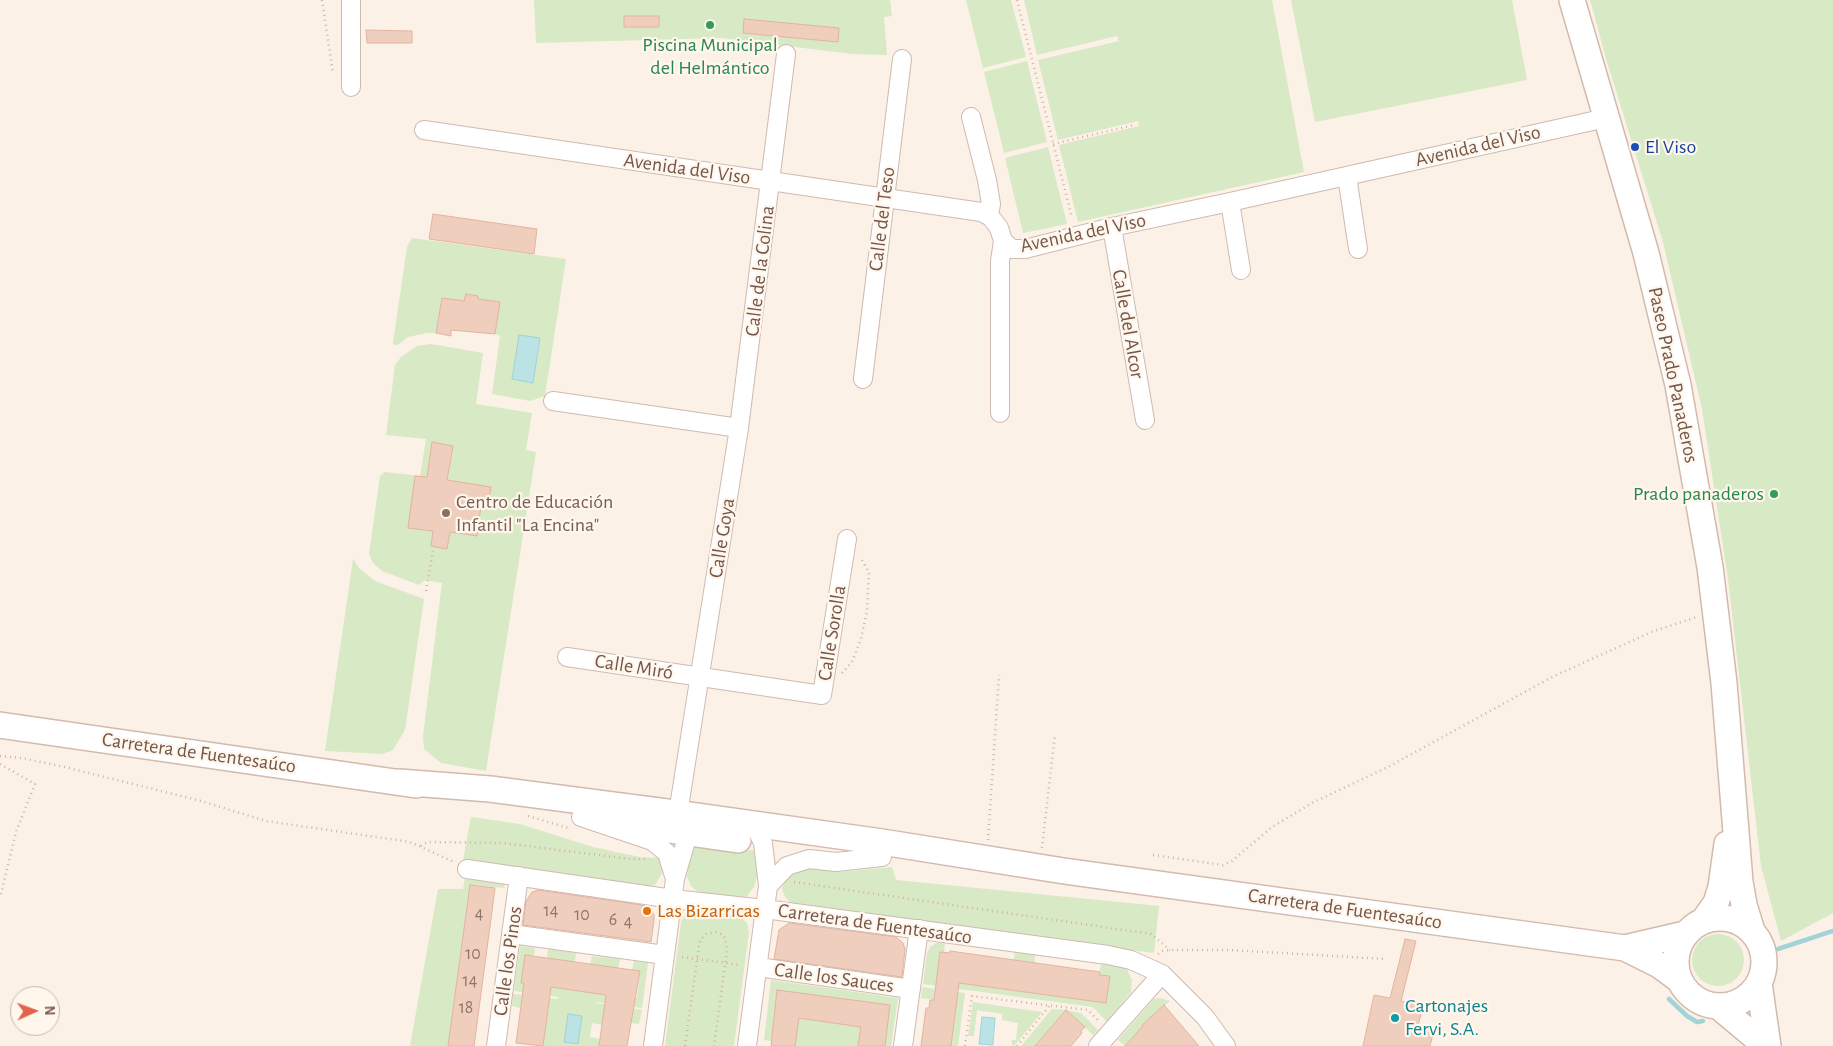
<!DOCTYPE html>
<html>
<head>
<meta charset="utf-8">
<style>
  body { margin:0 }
  #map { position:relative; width:1833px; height:1046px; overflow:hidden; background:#fcf1e6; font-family:"Alegreya Sans",sans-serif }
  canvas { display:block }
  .north { position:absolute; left:10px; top:986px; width:50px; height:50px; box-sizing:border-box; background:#fff6ec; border:1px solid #c7b6ac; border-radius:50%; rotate:88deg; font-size:14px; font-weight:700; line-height:20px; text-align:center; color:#74564b }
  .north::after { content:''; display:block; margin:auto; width:18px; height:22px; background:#e2624e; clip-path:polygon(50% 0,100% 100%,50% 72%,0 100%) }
</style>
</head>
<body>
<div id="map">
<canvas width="1833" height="1046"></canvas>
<div class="north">N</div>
</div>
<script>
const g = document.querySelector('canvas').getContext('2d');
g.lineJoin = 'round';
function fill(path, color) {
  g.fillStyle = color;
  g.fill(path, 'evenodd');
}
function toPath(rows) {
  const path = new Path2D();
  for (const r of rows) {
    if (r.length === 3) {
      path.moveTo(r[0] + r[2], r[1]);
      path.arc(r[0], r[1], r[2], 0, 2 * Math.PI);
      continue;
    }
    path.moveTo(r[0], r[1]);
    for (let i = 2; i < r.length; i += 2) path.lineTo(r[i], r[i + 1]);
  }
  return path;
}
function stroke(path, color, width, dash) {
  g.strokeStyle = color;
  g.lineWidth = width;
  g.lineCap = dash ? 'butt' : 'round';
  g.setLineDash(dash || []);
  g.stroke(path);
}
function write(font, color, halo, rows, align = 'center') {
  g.font = font + ' "Alegreya Sans",sans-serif';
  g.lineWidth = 4.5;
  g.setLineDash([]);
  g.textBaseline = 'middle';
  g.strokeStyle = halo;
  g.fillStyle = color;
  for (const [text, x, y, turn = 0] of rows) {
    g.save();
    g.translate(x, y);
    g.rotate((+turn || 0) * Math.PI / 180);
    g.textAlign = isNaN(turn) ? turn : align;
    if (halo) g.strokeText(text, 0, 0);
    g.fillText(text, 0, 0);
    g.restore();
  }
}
const green = toPath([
  [534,0,890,0,892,16,884,17,887,55,852,54,722,38,536,43],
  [966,0,1011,0,1026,57,983,68],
  [1024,0,1272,0,1304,172,1078,222,1059,145,1139,126,1138,121,1058,140,1038,60,1119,41,1117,36,1037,55],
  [1291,0,1512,0,1527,80,1315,122],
  [1590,0,1833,0,1833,913,1781,941,1761,866,1728,579,1702,409,1663,242,1607,62],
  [1027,61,1047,142,1004,153,984,72],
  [1048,147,1067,224,1023,233,1005,158],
  [412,238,566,259,545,396,530,401,492,394,500,336,495,334,499,302,478,299,478,296,466,294,464,301,442,298,436,333,427,333,408,337,398,345,395,345,393,343,407,247],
  [431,344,483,353,476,404,532,413,526,450,536,452,486,771,441,763,424,749,423,736,442,583,425,580,419,585,382,571,373,563,369,554,380,476,385,472,420,476,426,439,386,435,395,365,401,357,417,346],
  [353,559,360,569,375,581,424,599,405,730,393,750,383,754,325,751],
  [471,817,520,824,593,847,640,857,660,858,663,872,655,885,647,886,463,860],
  [691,844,758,851,757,876,754,887,747,896,739,898,698,892,691,886,687,877],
  [892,867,896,880,1159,906,1154,953,794,906,786,898,782,890,784,882,790,875,796,870,807,868,840,872],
  [465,878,503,883,505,888,470,885,448,1046,410,1046,438,889,463,889],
  [697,911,739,916,747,923,749,932,734,1046,665,1046,681,922,686,915],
  [1718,960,26],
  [938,942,945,942,944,953,940,952,937,980,1106,1002,1110,976,1099,975,1101,964,1122,966,1127,969,1132,980,1131,992,1107,1022,1093,1007,923,984,927,953,930,947],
  [520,946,535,948,534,956,525,955,522,983,551,987,554,959,547,958,548,949,576,953,575,962,568,962,564,989,593,993,590,965,592,956,620,959,618,968,622,997,637,998,640,971,632,970,634,961,648,963,642,1008,595,1002,595,1003,642,1010,639,1024,631,1023,604,1011,602,1025,592,1023,590,1037,600,1039,599,1046,543,1046,549,1004,522,1000,520,1008,512,1006,513,994,558,999,559,997,514,991],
  [1015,952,1035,955,1034,966,1031,962,1024,961,1017,961,1013,962],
  [771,980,898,998,891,1046,795,1046,796,1037,772,1034,771,1041,764,1040],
  [922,987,965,993,958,1046,951,1046,956,1003,921,998],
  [1161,998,1170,1001,1142,1025,1160,1046,1125,1046,1118,1040,1154,999],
  [973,1002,1042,1012,1014,1046,1012,1045,1012,1040,1016,1040,1018,1023,1002,1020,1002,1014,977,1010,974,1036,968,1036],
  [1052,1009,1066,1010,1081,1013,1098,1030,1093,1035,1066,1010,1035,1046,1021,1046]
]);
const water = toPath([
  [519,335,540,338,533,383,512,379,519,335],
  [568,1014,582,1016,578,1044,564,1042,568,1014],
  [982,1017,995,1018,993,1045,979,1044,982,1017]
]);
const stream = toPath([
  [1778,949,1833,931],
  [1669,999,1687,1016,1697,1022,1703,1021]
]);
const building = toPath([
  [624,16,659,16,659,27,624,27,624,16],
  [744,19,839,28,838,42,743,33,744,19],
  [366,30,412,31,412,43,367,43,366,30],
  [433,214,537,229,534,254,429,239,433,214],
  [466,294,478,296,478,299,500,302,495,334,451,330,451,336,436,333,442,298,464,301,466,294],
  [432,442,453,446,447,480,491,487,488,506,481,505,477,536,450,532,447,549,431,546,433,531,408,528,415,476,427,477,432,442],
  [470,885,495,888,492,911,474,1046,448,1046,470,885],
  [538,890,649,906,654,915,654,920,651,942,523,925,526,901,532,892,538,890],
  [789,923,896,937,903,943,905,949,902,977,774,959,779,930,789,923],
  [1405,939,1416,941,1401,1001,1423,1006,1417,1030,1433,1034,1430,1046,1363,1046,1374,995,1390,998,1405,939],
  [950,951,1100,972,1099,975,1110,976,1106,1003,959,983,951,1046,921,1046,926,1008,929,1008,930,1000,934,1000,940,952,950,953,950,951],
  [525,955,640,971,627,1046,599,1046,606,995,551,987,543,1046,516,1043,524,983,521,983,525,955],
  [777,990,890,1005,885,1046,858,1046,861,1027,799,1018,795,1046,771,1046,777,990],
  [1164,1005,1199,1046,1125,1046,1143,1026,1142,1025,1164,1005],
  [1066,1010,1085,1027,1081,1031,1082,1033,1071,1046,1035,1046,1066,1010]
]);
const path = toPath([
  [322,0,333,73],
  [1017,0,1072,218],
  [1053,144,1134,125],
  [426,591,433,551],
  [842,673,852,662,861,639,867,611,869,572,862,560,859,559],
  [0,756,22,758,69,768,201,801,266,821,410,842,454,862],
  [0,764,35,784,16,832,0,898],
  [528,816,568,828],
  [988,840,999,675],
  [421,846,427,842,503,843,630,859,647,859],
  [1042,848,1055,734],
  [1153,855,1223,865,1232,861,1272,827,1312,803,1388,767,1554,676,1654,631,1697,617],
  [794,882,1151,934,1170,950],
  [1158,954,1163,951,1170,950,1230,950,1385,959],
  [682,957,741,965],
  [685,1046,699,946,701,939,706,934,715,932,721,934,725,938,727,950,714,1046],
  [965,1046,972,996,1088,1010,1099,1021],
  [1017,1046,1050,1005]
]);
const street = toPath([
  [351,87,351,0],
  [971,117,987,180,991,204,989,216],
  [424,130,981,212,989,216,993,220,999,228,1003,241,1012,249,1025,249,1112,227,1230,202,1606,118],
  [1347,176,1358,249],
  [1230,202,1241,270],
  [1112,227,1145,420],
  [863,379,902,59],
  [553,401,739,428],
  [1000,413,1000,261,1003,241],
  [567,657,822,695,847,539],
  [581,817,652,841,667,853,675,879],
  [467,869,673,899,765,909,1108,955,1131,960,1162,974,1205,1017,1226,1046],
  [768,886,787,866,809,859,836,862,882,857],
  [511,934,665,955],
  [758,967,911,989],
  [496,1046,519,876],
  [653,1046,675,879,688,834,679,807,739,428,786,54],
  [747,1046,768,886,763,843,755,826],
  [903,1046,919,929],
  [1098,1046,1162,974]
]);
const secondary = toPath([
  [1572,0,1646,253,1678,385,1710,567,1724,683,1740,882,1744,905,1752,931],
  [0,725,416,785],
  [399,782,490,789,682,814,882,842,1064,871,1625,948,1659,965,1678,979],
  [620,823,738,840],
  [1720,962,44],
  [1704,920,1716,903,1721,887,1727,844],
  [1625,948,1685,934],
  [1759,983,1768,1046],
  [1719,1007,1766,1046]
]);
const markers = [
  [710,25,5,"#2e9e5b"],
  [1635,147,5,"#1a4fb4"],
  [1774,494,5,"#2e9e5b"],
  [446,513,5,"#8d6e63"],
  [647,911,5,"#e8710a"],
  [1395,1018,5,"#0f9aa8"]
];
const numberNames = [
  ["14",551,911],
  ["4",479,914],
  ["10",582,915],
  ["6",613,920],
  ["4",628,922],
  ["10",473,954],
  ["14",470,981],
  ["18",466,1008]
];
const leisureNames = [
  ["Piscina Municipal",710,45],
  ["del Helmántico",710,68],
  ["Prado panaderos",1764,494,"right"]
];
const streetNames = [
  ["Avenida del Viso",1478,146,-13],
  ["Avenida del Viso",687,169,8],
  ["Calle del Teso",882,219,-83],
  ["Avenida del Viso",1083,233,-12],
  ["Calle de la Colina",760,271,-83],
  ["Calle del Alcor",1128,324,80],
  ["Paseo Prado Panaderos",1673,375,78],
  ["Calle Goya",722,538,-81],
  ["Calle Sorolla",832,633,-81],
  ["Calle Miró",634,667,9],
  ["Carretera de Fuentesaúco",199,753,8],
  ["Carretera de Fuentesaúco",1345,909,8],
  ["Carretera de Fuentesaúco",875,924,8],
  ["Calle los Pinos",508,961,-82],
  ["Calle los Sauces",834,978,8]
];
const transitNames = [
  ["El Viso",1645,147]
];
const educationNames = [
  ["Centro de Educación",456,502],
  ["Infantil \"La Encina\"",456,525]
];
const foodNames = [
  ["Las Bizarricas",657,911]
];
const cultureNames = [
  ["Cartonajes",1405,1006],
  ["Fervi, S.A.",1405,1029]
];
fill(green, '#d7e9c5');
fill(water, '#bbe3e5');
stroke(water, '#a1d3d7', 1);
stroke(stream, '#a1d3d7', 4.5);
fill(building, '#f0cebe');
stroke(building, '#e3b39f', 1);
stroke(street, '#cfbaaf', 20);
stroke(secondary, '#d2baad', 28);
stroke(path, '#d5b1a1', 2.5, [1, 4]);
stroke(street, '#fff', 18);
stroke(secondary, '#fff', 25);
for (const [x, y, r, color] of markers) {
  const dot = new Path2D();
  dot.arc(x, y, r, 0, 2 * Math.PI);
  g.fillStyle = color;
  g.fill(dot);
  stroke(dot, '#fff6ec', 2);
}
write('18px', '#937468', null, numberNames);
write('20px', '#27864d', '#fff6ec', leisureNames);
write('20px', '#74564b', '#fff6ec', streetNames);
write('20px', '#164399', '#fff6ec', transitNames, 'left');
write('20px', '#785e54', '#fff6ec', educationNames, 'left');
write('20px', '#c56008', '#fff6ec', foodNames, 'left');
write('20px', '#0d838f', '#fff6ec', cultureNames, 'left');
</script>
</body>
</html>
